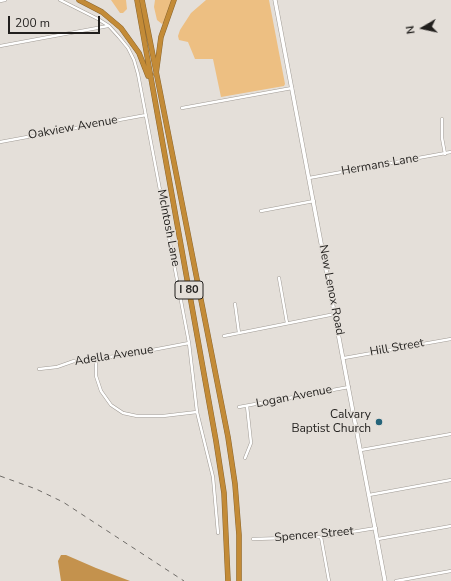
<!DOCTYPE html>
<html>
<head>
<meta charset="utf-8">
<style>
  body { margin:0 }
  #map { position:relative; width:451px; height:581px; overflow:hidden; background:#e4dfd9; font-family:"Nunito Sans",sans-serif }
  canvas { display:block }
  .north { position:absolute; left:403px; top:8px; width:40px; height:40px; -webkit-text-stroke:3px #e4dfd9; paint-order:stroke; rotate:261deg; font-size:11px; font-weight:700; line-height:16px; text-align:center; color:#211f1d }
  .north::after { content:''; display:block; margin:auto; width:14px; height:18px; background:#211f1d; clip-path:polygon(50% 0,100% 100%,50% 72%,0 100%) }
  .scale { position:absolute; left:8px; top:16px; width:92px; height:18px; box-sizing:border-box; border:2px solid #211f1d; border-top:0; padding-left:5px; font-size:12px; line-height:14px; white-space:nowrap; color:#211f1d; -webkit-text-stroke:3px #e4dfd9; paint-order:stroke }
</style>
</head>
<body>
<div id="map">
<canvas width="451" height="581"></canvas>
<div class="north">N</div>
<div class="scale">200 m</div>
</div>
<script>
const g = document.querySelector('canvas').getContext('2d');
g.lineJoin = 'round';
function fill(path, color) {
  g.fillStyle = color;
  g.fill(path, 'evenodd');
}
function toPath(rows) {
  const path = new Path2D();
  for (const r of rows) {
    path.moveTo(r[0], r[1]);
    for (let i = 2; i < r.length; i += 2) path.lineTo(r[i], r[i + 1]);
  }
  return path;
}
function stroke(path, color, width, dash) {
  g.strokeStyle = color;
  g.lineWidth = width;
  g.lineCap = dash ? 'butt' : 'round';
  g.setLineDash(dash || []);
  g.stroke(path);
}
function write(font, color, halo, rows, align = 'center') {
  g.font = font + ' "Nunito Sans",sans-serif';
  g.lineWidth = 3;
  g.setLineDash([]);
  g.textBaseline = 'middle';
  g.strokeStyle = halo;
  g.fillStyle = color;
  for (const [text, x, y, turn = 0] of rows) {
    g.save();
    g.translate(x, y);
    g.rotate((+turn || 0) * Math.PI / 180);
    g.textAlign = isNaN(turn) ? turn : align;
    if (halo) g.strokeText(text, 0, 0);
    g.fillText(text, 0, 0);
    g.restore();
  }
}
const green = toPath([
  [111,0,126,0,127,9,123,13,120,13],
  [155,0,173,0,165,22,162,24,157,20,154,7],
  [206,0,269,0,285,84,284,86,221,97,213,59,195,59,188,42,179,40,178,36,180,30,191,13]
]);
const water = toPath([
  [61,555,66,555,96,568,130,581,61,581,58,561]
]);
const street = toPath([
  [60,0,98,19,109,26,119,37,128,48,134,60,138,74,189,343,197,412,213,477,218,533],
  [0,1,5,0],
  [0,46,108,26],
  [182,108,292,88],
  [442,119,442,138,445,154],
  [0,142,146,115],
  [309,178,451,152],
  [261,211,314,201],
  [279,278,287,323],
  [235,304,239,333],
  [224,336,335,314],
  [344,358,451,339],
  [96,359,96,376,101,391,111,405,123,413,137,416,163,416,197,412],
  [39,369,57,367,74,361,126,355,189,343],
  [239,407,349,387],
  [361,450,451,434],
  [245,458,251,443,247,406],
  [369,495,451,480],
  [321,537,329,581],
  [253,539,321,537,376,528],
  [378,539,451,526],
  [396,581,451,571]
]);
const secondary = toPath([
  [275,0,385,581]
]);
const highway = toPath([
  [79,0,102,12,121,28,139,53,148,76],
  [137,0,216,441,224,493,228,581],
  [142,0,228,437,235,484,239,535,239,581],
  [156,74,161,37,174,0]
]);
const rail = toPath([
  [0,476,36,489,63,502,184,581]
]);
const markers = [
  [379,422,4,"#25647a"]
];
const shields = [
  [189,290,28]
];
const shieldNames = [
  ["I 80",189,290]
];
const streetNames = [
  ["Oakview Avenue",73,128,-10],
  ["Hermans Lane",380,165,-10],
  ["McIntosh Lane",168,228,79],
  ["New Lenox Road",331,290,79],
  ["Hill Street",397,348,-10],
  ["Adella Avenue",114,356,-9],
  ["Logan Avenue",294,397,-11],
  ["Spencer Street",314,535,-5]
];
const poiNames = [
  ["Calvary",371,415],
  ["Baptist Church",371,429]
];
fill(green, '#edbf82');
fill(water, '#c4924d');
stroke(street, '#a19c96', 3.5);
stroke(secondary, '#a19c96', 4.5);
stroke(highway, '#8a652e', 5.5);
stroke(street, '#fff', 2.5);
stroke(secondary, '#fff', 3.5);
stroke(highway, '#c38b37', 4.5);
stroke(rail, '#6e6b67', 1, [5, 5]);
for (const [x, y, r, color] of markers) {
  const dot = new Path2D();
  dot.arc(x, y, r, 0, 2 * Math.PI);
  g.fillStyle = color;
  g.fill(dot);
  stroke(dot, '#e4dfd9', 1.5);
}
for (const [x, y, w] of shields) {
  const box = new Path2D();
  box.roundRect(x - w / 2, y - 9, w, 18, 3);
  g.fillStyle = '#e4dfd9';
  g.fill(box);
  stroke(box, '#211f1d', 1);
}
write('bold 11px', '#211f1d', null, shieldNames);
write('12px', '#211f1d', '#e4dfd9', streetNames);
write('12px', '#211f1d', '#e4dfd9', poiNames, 'right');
</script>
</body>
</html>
